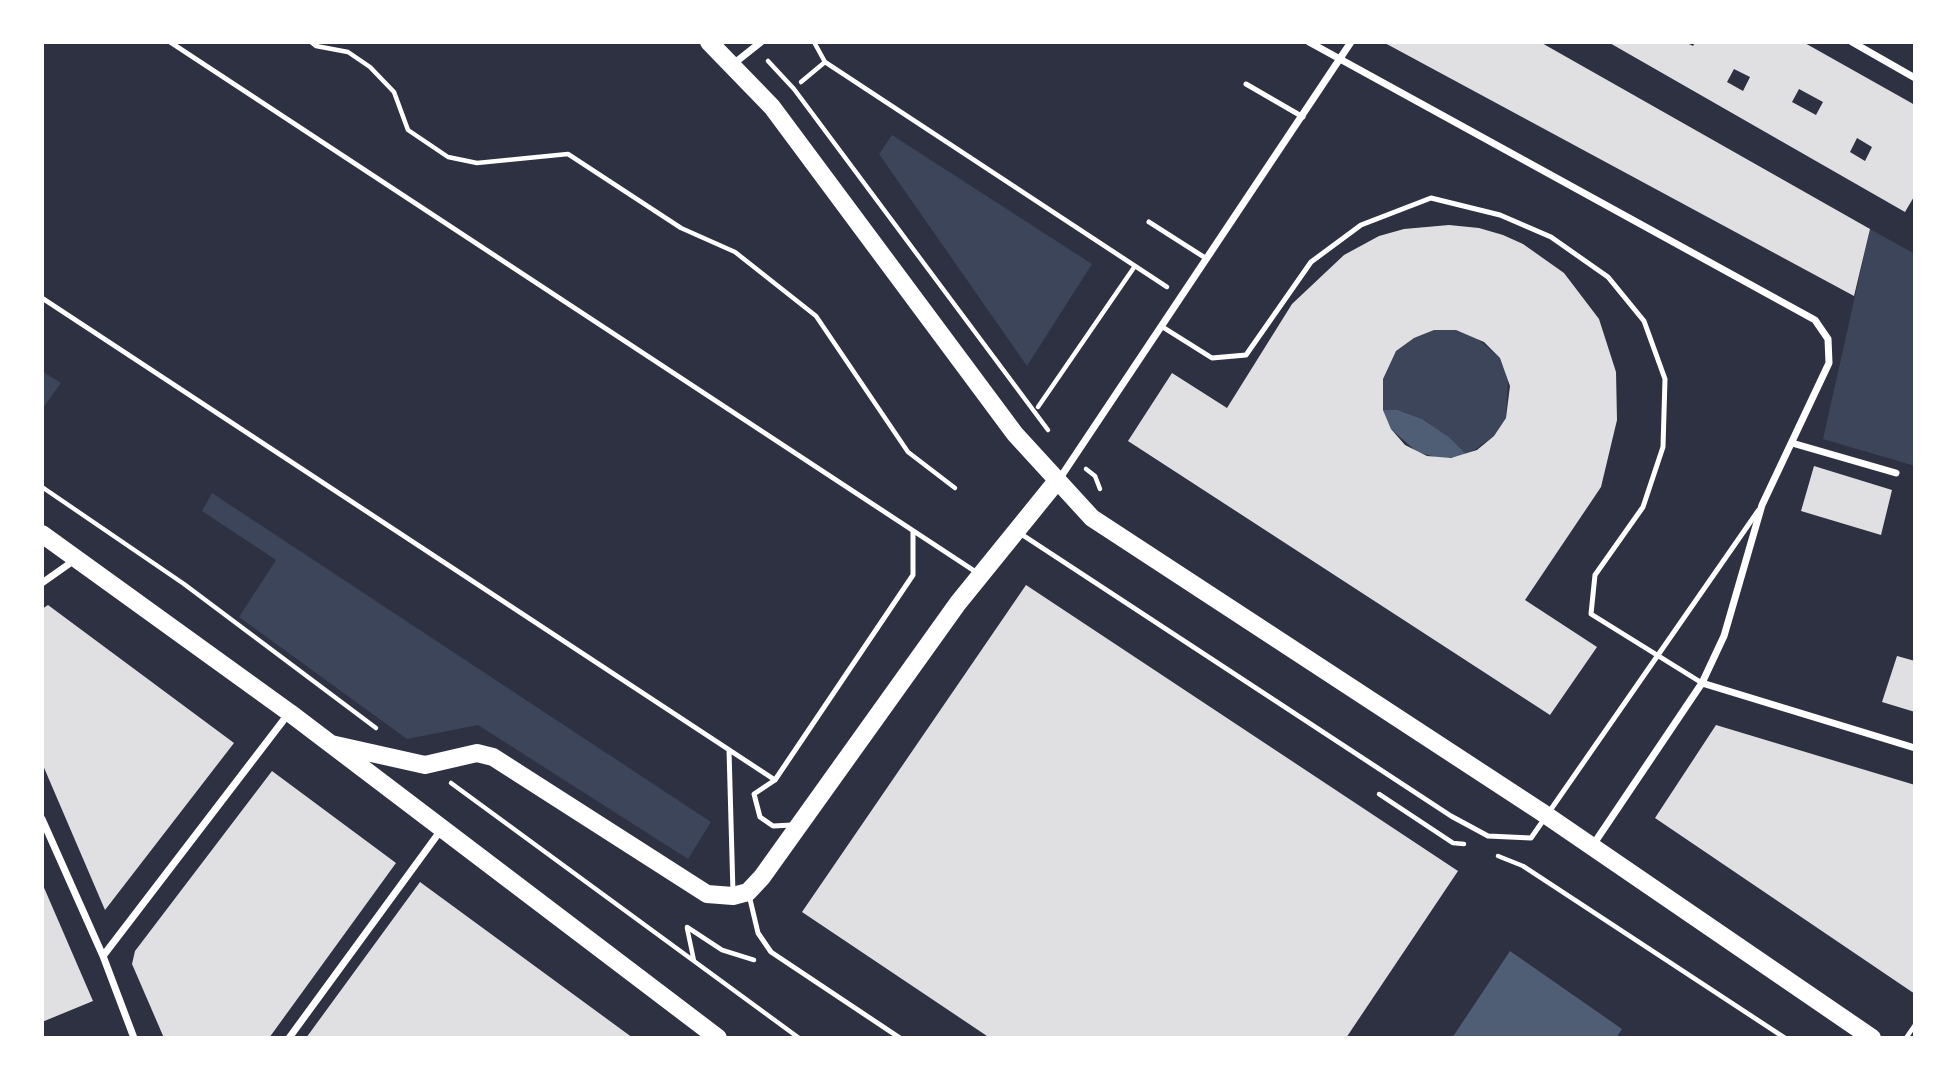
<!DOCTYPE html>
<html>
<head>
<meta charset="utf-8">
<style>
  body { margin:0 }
  #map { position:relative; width:1957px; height:1080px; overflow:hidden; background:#2d3142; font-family:Ubuntu,sans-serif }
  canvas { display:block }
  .frame { position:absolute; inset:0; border:44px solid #fff; pointer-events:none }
</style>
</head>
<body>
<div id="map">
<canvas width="1957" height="1080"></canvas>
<div class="frame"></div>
</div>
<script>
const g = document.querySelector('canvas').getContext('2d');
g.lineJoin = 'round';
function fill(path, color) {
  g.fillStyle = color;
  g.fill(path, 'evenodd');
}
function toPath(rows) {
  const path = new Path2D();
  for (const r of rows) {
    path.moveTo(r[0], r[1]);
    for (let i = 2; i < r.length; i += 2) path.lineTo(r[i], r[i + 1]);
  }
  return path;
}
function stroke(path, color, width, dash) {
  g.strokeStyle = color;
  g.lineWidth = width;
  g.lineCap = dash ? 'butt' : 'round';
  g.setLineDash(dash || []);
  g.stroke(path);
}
const green = toPath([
  [892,135,1092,264,1027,366,879,154],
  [1870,229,1915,254,1915,466,1823,439],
  [1434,330,1456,330,1474,336,1500,358,1508,378,1506,418,1494,436,1467,455,1449,437,1422,419,1399,410,1383,410,1381,390,1385,369,1396,351,1414,338],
  [42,371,61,383,42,409],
  [212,493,711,822,688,859,478,725,407,739,239,617,276,560,202,511]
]);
const water = toPath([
  [1383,410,1398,410,1422,419,1449,437,1467,455,1442,459,1417,452,1391,429],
  [1510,951,1622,1029,1616,1038,1452,1038]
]);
const building = toPath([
  [1383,42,1540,42,1870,229,1854,296],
  [1608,42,1685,42,1693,46,1695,42,1803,42,1915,105,1915,195,1905,212],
  [1734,69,1750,77,1743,91,1727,82],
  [1799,89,1823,102,1816,115,1792,102],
  [1857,138,1872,147,1865,161,1850,152],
  [1449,225,1479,228,1503,235,1523,244,1564,273,1599,319,1616,372,1617,420,1601,487,1525,600,1597,647,1550,715,1128,441,1172,373,1227,408,1292,304,1344,255,1379,236,1404,229],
  [1434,330,1456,330,1484,342,1500,358,1510,386,1506,418,1494,436,1477,450,1451,458,1427,456,1405,445,1391,429,1383,410,1383,379,1396,351,1414,338],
  [1814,466,1892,490,1881,535,1801,511],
  [1026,585,1458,871,1346,1038,990,1038,802,912],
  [48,605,234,743,105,910,42,763,42,609],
  [1897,656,1915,661,1915,712,1882,702],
  [1716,725,1915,785,1915,994,1655,818],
  [272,771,396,863,269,1038,164,1038,132,964,135,951],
  [420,882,633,1038,306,1038],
  [42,883,93,1001,42,1022]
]);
const path = toPath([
  [311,42,316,46,348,52,370,67,394,92,408,130,448,157,477,163,568,154,681,228,735,252,816,316,908,452,955,488],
  [814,42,825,62,1167,287],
  [768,61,794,89,1048,430],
  [801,82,825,62],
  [1038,407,1135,266],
  [1086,469,1095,476,1100,489],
  [42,487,184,584,376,728],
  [451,783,799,1038],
  [1379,794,1453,843,1464,844],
  [1498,856,1523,866,1785,1038],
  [687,927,722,950,754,960],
  [687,928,694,961],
  [1906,1038,1915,1025]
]);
const service = toPath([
  [170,42,979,574],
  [1246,84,1303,117],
  [1149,222,1207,259],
  [42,298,775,780],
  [1161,326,1212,358,1246,355,1311,262,1361,225,1431,198,1500,215,1551,237,1608,277,1644,321,1665,379,1663,447,1643,507,1595,575,1591,614,1702,683],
  [1018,532,1451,816,1488,836,1531,838,1758,511],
  [729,750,733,893],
  [792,825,773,826,760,817,754,794,775,780,913,575,913,531],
  [749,895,758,933,771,952,900,1038]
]);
const minor = toPath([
  [1309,42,1815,320,1828,339,1829,363,1762,505,1724,636,1702,683,1593,845],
  [1852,42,1915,78],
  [732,65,761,42],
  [1792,443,1896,473],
  [1058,481,1351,42],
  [42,583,76,559],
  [1702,683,1915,748],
  [42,819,103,956,134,1038],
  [103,956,289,713],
  [289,1038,441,830]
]);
const primary = toPath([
  [709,42,772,107,1015,434,1092,518,1546,815,1872,1038],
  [42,534,290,713,718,1038],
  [331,744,425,765,477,753,493,757,707,894,733,896,748,892,762,877,958,603,1056,482]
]);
fill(green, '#3c4559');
fill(water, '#4f5d75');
fill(building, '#e0e0e3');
stroke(path, '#fff', 4.5);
stroke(service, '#fff', 5);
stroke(minor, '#fff', 7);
stroke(primary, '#fff', 18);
</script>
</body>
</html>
